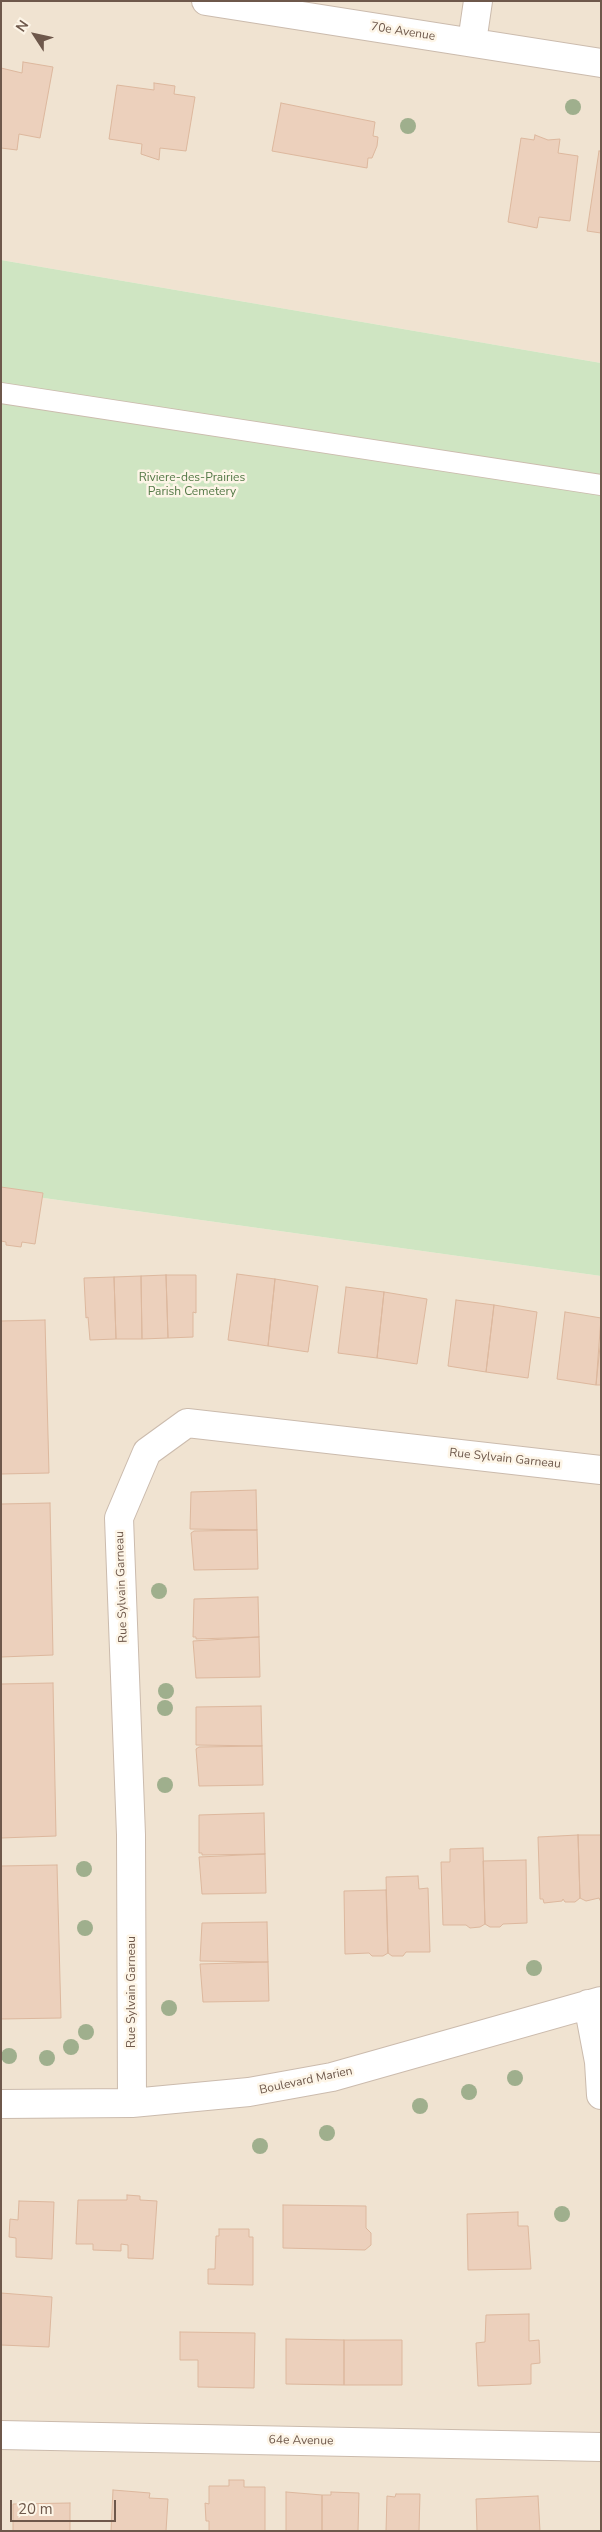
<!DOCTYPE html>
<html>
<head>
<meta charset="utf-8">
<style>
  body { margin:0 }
  #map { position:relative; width:602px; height:2532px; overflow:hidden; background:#faf1e2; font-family:"Nunito Sans",sans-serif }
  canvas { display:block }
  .frame { position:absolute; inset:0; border:2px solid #6e584b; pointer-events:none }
  .north { position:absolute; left:10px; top:10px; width:50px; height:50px; -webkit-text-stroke:4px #fdf5e7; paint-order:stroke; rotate:305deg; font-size:14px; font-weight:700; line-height:20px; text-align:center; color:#6e584b }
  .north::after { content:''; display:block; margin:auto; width:18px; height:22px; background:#6e584b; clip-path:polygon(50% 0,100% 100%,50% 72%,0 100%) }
  .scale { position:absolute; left:10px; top:2500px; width:106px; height:22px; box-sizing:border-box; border:2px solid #6e584b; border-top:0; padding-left:6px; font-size:15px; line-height:18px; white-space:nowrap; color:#6e584b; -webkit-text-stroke:4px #fdf5e7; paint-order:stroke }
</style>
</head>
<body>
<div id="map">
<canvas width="602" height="2532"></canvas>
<div class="frame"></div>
<div class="north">N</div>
<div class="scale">20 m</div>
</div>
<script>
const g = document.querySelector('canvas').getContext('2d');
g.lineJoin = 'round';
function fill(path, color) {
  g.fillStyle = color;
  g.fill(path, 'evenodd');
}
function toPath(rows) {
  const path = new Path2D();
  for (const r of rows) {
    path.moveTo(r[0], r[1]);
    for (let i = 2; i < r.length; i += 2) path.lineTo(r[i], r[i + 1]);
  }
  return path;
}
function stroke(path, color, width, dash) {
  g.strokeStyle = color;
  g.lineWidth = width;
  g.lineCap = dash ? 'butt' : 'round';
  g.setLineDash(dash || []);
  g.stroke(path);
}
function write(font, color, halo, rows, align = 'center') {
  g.font = font + ' "Nunito Sans",sans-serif';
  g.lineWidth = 5;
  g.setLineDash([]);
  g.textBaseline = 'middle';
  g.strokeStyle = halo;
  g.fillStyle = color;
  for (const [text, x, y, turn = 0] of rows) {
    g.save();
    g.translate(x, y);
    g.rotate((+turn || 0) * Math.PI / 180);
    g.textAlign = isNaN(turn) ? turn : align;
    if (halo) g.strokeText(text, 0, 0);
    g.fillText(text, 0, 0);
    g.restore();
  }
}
const residential = toPath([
  [1,1,601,1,601,363,1,260],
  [1,1192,601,1276,601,2531,1,2531]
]);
const green = toPath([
  [1,260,601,363,601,1276,1,1192]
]);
const building = toPath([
  [23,62,53,67,40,138,19,134,17,150,1,148,1,68,22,73,23,62],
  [154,83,175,86,174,94,195,97,186,151,160,148,159,160,141,154,142,144,109,139,117,85,154,90,154,83],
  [281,103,375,122,373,136,378,137,377,146,372,158,368,158,367,168,272,151,281,103],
  [535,135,548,140,560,139,558,153,578,156,570,221,539,217,537,228,508,222,521,138,534,140,535,135],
  [599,151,601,151,601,233,587,231,599,151],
  [1,1187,43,1193,35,1244,22,1242,21,1247,6,1245,6,1242,1,1241,1,1187],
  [237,1274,275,1279,268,1346,228,1340,237,1274],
  [166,1275,196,1275,196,1313,193,1312,193,1337,168,1338,166,1275],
  [166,1275,168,1338,142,1339,141,1276,166,1275],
  [141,1276,142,1339,116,1339,114,1277,141,1276],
  [114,1277,116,1339,90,1340,88,1317,86,1318,84,1278,114,1277],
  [275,1279,318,1286,308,1352,268,1346,275,1279],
  [346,1287,384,1292,377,1358,338,1353,346,1287],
  [384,1292,427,1299,417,1364,377,1358,384,1292],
  [456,1300,494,1305,486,1372,448,1366,456,1300],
  [494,1305,537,1312,528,1378,486,1372,494,1305],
  [565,1312,601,1318,596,1385,557,1379,565,1312],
  [45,1320,49,1473,1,1474,1,1321,45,1320],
  [601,1337,601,1385,596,1385,601,1337],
  [256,1490,257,1530,190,1529,191,1492,256,1490],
  [50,1503,53,1655,1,1657,1,1504,50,1503],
  [257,1530,258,1569,194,1570,191,1533,194,1531,257,1530],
  [258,1597,259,1637,196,1639,196,1637,193,1637,194,1599,258,1597],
  [259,1637,260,1677,196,1678,193,1641,259,1637],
  [53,1683,56,1836,1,1838,1,1684,53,1683],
  [261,1706,262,1746,196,1745,196,1707,261,1706],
  [262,1746,263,1785,199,1786,196,1749,199,1747,262,1746],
  [264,1813,265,1854,202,1855,202,1853,199,1853,199,1815,264,1813],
  [578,1835,580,1898,575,1902,565,1902,563,1899,562,1901,544,1903,543,1899,540,1899,538,1837,578,1835],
  [578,1835,601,1835,601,1902,599,1898,586,1901,580,1898,578,1835],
  [483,1848,485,1924,480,1927,470,1928,466,1925,443,1925,441,1862,450,1862,450,1849,483,1848],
  [265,1854,266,1893,202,1894,199,1857,265,1854],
  [526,1860,527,1923,503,1924,500,1927,490,1927,485,1924,483,1861,526,1860],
  [57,1865,61,2018,1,2019,1,1866,57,1865],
  [418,1876,419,1889,428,1888,430,1952,406,1952,403,1956,392,1956,388,1953,386,1877,418,1876],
  [386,1890,388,1953,383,1956,372,1956,369,1953,345,1954,344,1891,386,1890],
  [267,1922,268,1962,200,1961,202,1923,267,1922],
  [268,1962,269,2001,203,2002,200,1964,268,1962],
  [127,2195,140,2196,140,2200,157,2201,153,2259,128,2258,128,2245,121,2244,121,2251,93,2250,93,2244,76,2244,78,2200,127,2200,127,2195],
  [19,2201,54,2202,52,2259,16,2257,16,2238,9,2237,10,2219,18,2220,19,2201],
  [283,2205,366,2206,366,2228,371,2233,371,2245,365,2250,283,2248,283,2205],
  [518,2212,518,2226,528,2226,531,2269,468,2270,467,2214,518,2212],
  [219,2229,249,2229,249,2237,253,2237,253,2285,208,2284,208,2269,215,2269,216,2236,219,2236,219,2229],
  [1,2293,52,2297,49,2347,1,2345,1,2293],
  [529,2314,529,2341,539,2340,540,2363,531,2364,531,2384,478,2386,476,2343,485,2342,486,2315,529,2314],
  [180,2332,255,2333,254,2388,198,2387,198,2360,180,2360,180,2332],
  [286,2339,344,2340,344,2385,286,2384,286,2339],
  [344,2340,402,2340,402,2385,344,2385,344,2340],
  [229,2480,244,2480,244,2487,265,2487,265,2531,209,2531,209,2521,206,2521,205,2503,209,2504,209,2486,229,2486,229,2480],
  [113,2490,150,2493,149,2498,168,2499,166,2531,111,2531,113,2490],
  [286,2492,322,2495,322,2531,286,2531,286,2492],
  [331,2492,359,2493,358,2531,322,2531,322,2495,331,2495,331,2492],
  [396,2494,420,2494,419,2531,386,2531,387,2496,395,2497,396,2494],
  [538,2496,540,2531,477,2531,476,2499,538,2496],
  [70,2503,70,2531,13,2531,13,2504,70,2503]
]);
const service = toPath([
  [1,393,601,485]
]);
const minor = toPath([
  [206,1,601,63],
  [472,42,478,1],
  [588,2004,599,2062,601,2095],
  [132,2103,131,1835,119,1518,147,1452,187,1423,601,1470],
  [1,2104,132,2103,249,2092,332,2077,601,2001],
  [1,2435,601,2447]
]);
const trees = [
  [573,107],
  [408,126],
  [159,1591],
  [166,1691],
  [165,1708],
  [165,1785],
  [84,1869],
  [85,1928],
  [534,1968],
  [169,2008],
  [86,2032],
  [71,2047],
  [9,2056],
  [47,2058],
  [515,2078],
  [469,2092],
  [420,2106],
  [327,2133],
  [260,2146],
  [562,2214]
];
const streetNames = [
  ["70e Avenue",403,32,9],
  ["Rue Sylvain Garneau",505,1459,6],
  ["Rue Sylvain Garneau",122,1587,-92],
  ["Rue Sylvain Garneau",132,1992,-90],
  ["Boulevard Marien",306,2081,-12],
  ["64e Avenue",301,2441,1]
];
const parkNames = [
  ["Riviere-des-Prairies",192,478],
  ["Parish Cemetery",192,492]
];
fill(residential, '#f0e3d1');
fill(green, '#cfe5c2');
fill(building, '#ecd0bc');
stroke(building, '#ddb89e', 1);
stroke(service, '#cbbbad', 22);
stroke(minor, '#cbbbad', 30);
stroke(service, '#fff', 20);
stroke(minor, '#fff', 28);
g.fillStyle = '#9faf8d';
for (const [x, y] of trees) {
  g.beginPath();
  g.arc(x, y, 8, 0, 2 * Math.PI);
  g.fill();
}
write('12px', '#6e584b', '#fdf5e7', streetNames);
write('12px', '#547947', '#fdf5e7', parkNames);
</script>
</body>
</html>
